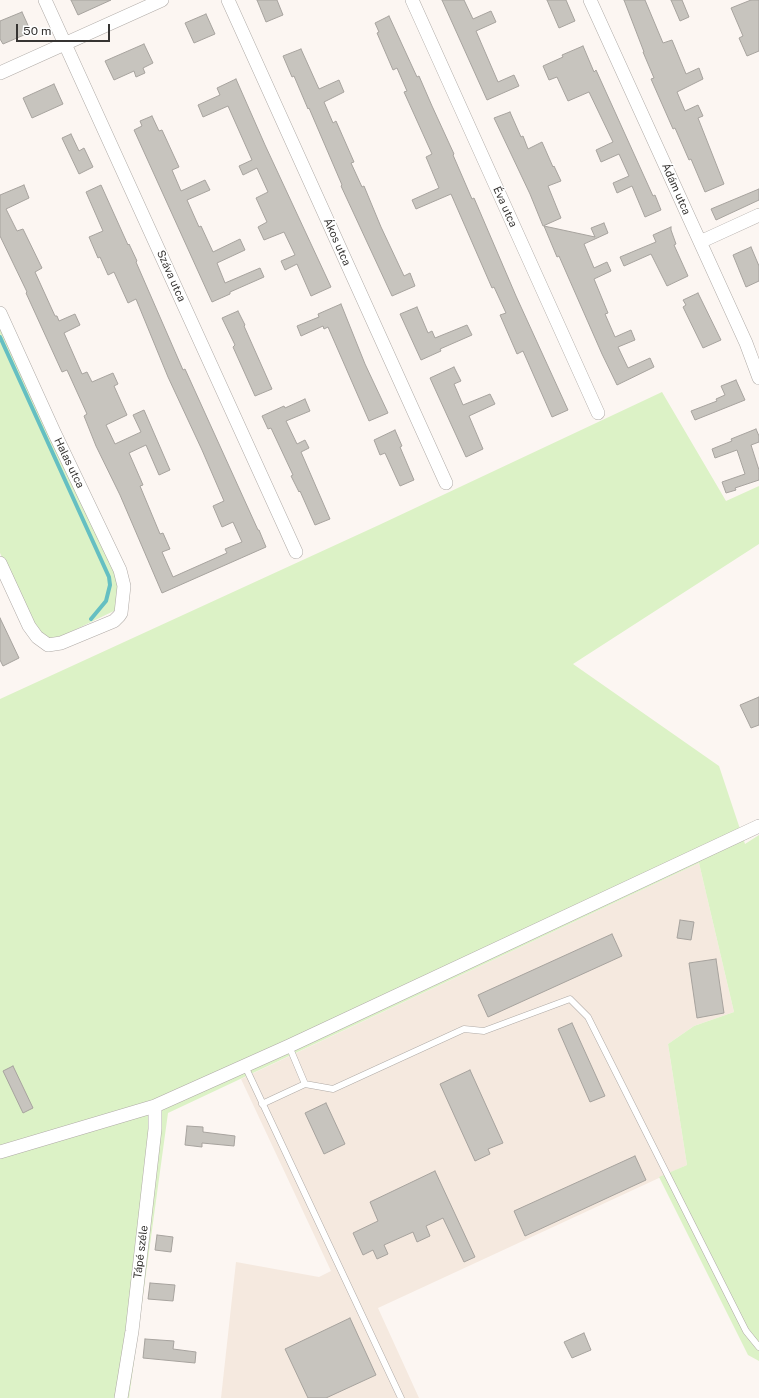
<!DOCTYPE html>
<html>
<head>
<meta charset="utf-8">
<style>
  body { margin:0 }
  #map { position:relative; width:759px; height:1398px; overflow:hidden; background:#fcf6f2; font-family:"Public Sans",sans-serif }
  canvas { display:block }
  .scale { position:absolute; left:16px; top:24px; width:94px; height:18px; box-sizing:border-box; border:2px solid #363432; border-top:0; padding-left:5px; font-size:12px; line-height:14px; white-space:nowrap; color:#363432; -webkit-text-stroke:3px #fff; paint-order:stroke }
</style>
</head>
<body>
<div id="map">
<canvas width="759" height="1398"></canvas>
<div class="scale">50 m</div>
</div>
<script>
const g = document.querySelector('canvas').getContext('2d');
g.lineJoin = 'round';
function fill(path, color) {
  g.fillStyle = color;
  g.fill(path, 'evenodd');
}
function toPath(rows) {
  const path = new Path2D();
  for (const r of rows) {
    path.moveTo(r[0], r[1]);
    for (let i = 2; i < r.length; i += 2) path.lineTo(r[i], r[i + 1]);
  }
  return path;
}
function stroke(path, color, width, dash) {
  g.strokeStyle = color;
  g.lineWidth = width;
  g.lineCap = dash ? 'butt' : 'round';
  g.setLineDash(dash || []);
  g.stroke(path);
}
function write(font, color, halo, rows, align = 'center') {
  g.font = font + ' "Public Sans",sans-serif';
  g.lineWidth = 3;
  g.setLineDash([]);
  g.textBaseline = 'middle';
  g.strokeStyle = halo;
  g.fillStyle = color;
  for (const [text, x, y, turn = 0] of rows) {
    g.save();
    g.translate(x, y);
    g.rotate((+turn || 0) * Math.PI / 180);
    g.textAlign = isNaN(turn) ? turn : align;
    if (halo) g.strokeText(text, 0, 0);
    g.fillText(text, 0, 0);
    g.restore();
  }
}
const built = toPath([
  [699,863,734,1012,694,1026,668,1044,687,1165,378,1308,419,1398,221,1398,236,1262,319,1277,331,1271,241,1079]
]);
const green = toPath([
  [0,315,118,572,118,609,58,638,48,639,40,634,30,619,0,553],
  [662,392,726,501,759,486,759,544,573,664,719,766,745,844,759,835,759,1361,748,1355,659,1177,687,1165,668,1044,694,1026,734,1012,699,863,168,1113,129,1398,0,1398,0,699,379,525]
]);
const stream = toPath([
  [0,337,109,577,110,585,106,601,91,619]
]);
const building = toPath([
  [71,0,111,0,78,15,71,0],
  [257,0,277,0,283,15,266,22,257,0],
  [442,0,464,0,473,19,491,11,496,22,476,31,498,82,514,75,519,86,487,100,442,0],
  [547,0,566,0,575,21,559,28,547,0],
  [624,0,645,0,663,43,672,40,686,74,699,68,703,79,677,92,685,111,698,105,703,116,698,118,724,184,705,192,691,159,689,160,675,128,673,129,651,79,654,78,643,52,644,52,624,0],
  [671,0,682,0,689,17,680,21,671,0],
  [751,0,759,0,759,51,747,56,739,38,743,36,731,8,751,0],
  [22,12,31,32,3,44,0,39,0,21,22,12],
  [206,14,215,34,194,43,185,23,206,14],
  [389,16,417,77,419,76,432,106,454,154,453,155,472,199,474,198,516,296,568,410,552,417,523,351,517,354,500,315,506,313,494,287,492,288,451,194,416,209,412,200,439,188,426,157,432,154,404,92,407,91,397,68,393,70,377,33,379,32,375,23,389,16],
  [144,44,153,63,143,68,145,73,136,77,134,71,114,80,105,61,144,44],
  [583,46,594,72,596,70,653,196,655,195,661,210,645,217,632,186,617,193,613,183,629,176,619,154,601,162,596,150,613,142,589,92,568,101,557,77,549,80,543,66,563,57,562,55,583,46],
  [301,49,319,89,339,80,344,92,324,102,333,123,336,121,354,162,351,163,362,187,364,186,381,227,404,276,410,273,415,286,392,296,341,186,342,185,309,108,308,109,294,76,292,77,283,56,301,49],
  [236,79,265,145,331,287,311,296,297,264,285,270,281,261,295,255,284,232,264,240,258,227,267,222,256,198,268,192,257,168,243,175,239,166,252,160,228,106,203,117,198,105,220,95,217,88,236,79],
  [54,84,63,104,32,118,23,98,54,84],
  [510,112,521,137,523,136,528,149,542,142,553,167,554,166,561,181,548,186,561,218,543,226,530,194,494,118,510,112],
  [152,116,159,131,162,130,179,167,172,170,181,191,205,180,210,190,187,200,199,227,201,226,213,252,240,239,245,250,217,263,225,283,260,268,264,277,230,292,230,294,212,302,134,130,142,126,140,121,152,116],
  [71,134,79,151,84,148,93,167,79,174,62,138,71,134],
  [24,185,29,198,6,209,17,231,23,229,42,268,35,272,55,316,57,316,59,321,75,314,80,325,64,333,82,374,87,372,92,382,113,373,118,384,114,386,127,415,106,425,115,444,141,432,133,415,144,410,170,470,159,475,146,445,129,453,143,485,140,486,160,534,163,533,170,549,162,552,173,577,227,553,225,549,242,542,233,522,222,527,213,506,224,501,202,450,168,377,136,299,128,303,114,272,108,275,100,257,98,258,89,237,103,231,86,192,101,185,128,245,129,244,137,261,136,262,183,370,185,369,258,530,259,530,266,547,162,593,120,495,96,446,84,416,87,414,67,370,62,372,26,293,27,292,0,236,0,195,24,185],
  [759,189,759,200,716,220,711,209,759,189],
  [604,223,608,233,584,244,594,268,607,262,611,271,594,279,608,313,605,314,615,337,631,330,635,340,618,347,628,368,650,358,654,367,617,385,602,354,559,256,557,257,544,226,595,237,591,228,604,223],
  [671,227,671,230,676,244,674,245,688,276,667,286,651,254,624,266,620,257,656,242,653,235,671,227],
  [751,247,759,266,759,281,746,287,733,255,751,247],
  [698,293,721,340,703,348,683,307,686,305,683,300,698,293],
  [341,304,365,364,388,413,369,421,328,327,324,329,323,326,301,336,297,326,319,317,318,314,341,304],
  [417,307,428,333,432,331,435,338,467,325,472,335,440,349,441,351,421,360,400,314,417,307],
  [238,311,245,325,244,326,272,389,255,396,233,347,235,345,222,318,238,311],
  [454,367,461,381,454,384,463,405,490,394,495,404,469,416,483,449,466,457,430,378,454,367],
  [736,380,745,400,695,420,691,411,717,401,716,399,725,395,721,386,736,380],
  [305,399,310,411,286,421,297,444,305,440,309,448,301,452,330,519,315,525,300,491,299,492,291,476,293,475,271,428,268,429,262,416,284,406,285,408,305,399],
  [756,429,759,436,759,442,751,445,759,470,759,480,735,488,736,490,726,493,722,482,745,474,737,450,715,458,712,449,732,441,731,439,756,429],
  [395,430,402,446,400,447,414,480,400,486,385,453,380,455,374,440,395,430],
  [0,618,19,658,3,666,0,660,0,618],
  [759,697,759,725,751,728,740,705,759,697],
  [680,920,694,922,691,940,677,938,680,920],
  [612,934,622,956,488,1017,478,995,612,934],
  [716,959,724,1013,697,1018,689,963,716,959],
  [572,1023,605,1096,590,1102,558,1029,572,1023],
  [13,1066,33,1108,23,1113,3,1071,13,1066],
  [470,1070,503,1143,488,1149,490,1154,475,1161,440,1084,470,1070],
  [326,1103,345,1144,324,1154,305,1113,326,1103],
  [187,1126,203,1127,203,1132,235,1136,234,1146,202,1143,202,1147,185,1145,187,1126],
  [635,1156,646,1180,525,1236,514,1211,635,1156],
  [435,1171,475,1257,464,1262,443,1218,426,1226,430,1236,417,1242,413,1232,384,1245,388,1254,377,1259,373,1250,363,1255,353,1233,378,1221,370,1202,435,1171],
  [157,1235,173,1237,171,1252,155,1250,157,1235],
  [150,1283,175,1285,173,1301,148,1299,150,1283],
  [350,1318,376,1375,326,1398,308,1398,285,1349,350,1318],
  [584,1333,591,1350,572,1358,564,1342,584,1333],
  [145,1339,174,1341,173,1349,196,1352,195,1363,143,1358,145,1339]
]);
const service = toPath([
  [289,1046,305,1084],
  [245,1066,401,1398],
  [262,1104,305,1084,333,1089,464,1029,484,1031,570,999,588,1017,746,1331,759,1347]
]);
const minor = toPath([
  [45,0,296,552],
  [228,0,446,483],
  [412,0,598,413],
  [590,0,746,343,759,378],
  [0,73,162,0],
  [700,242,759,215],
  [0,313,54,432,120,570,124,586,121,613,119,616,114,621,61,643,48,645,37,637,29,626,0,563],
  [0,1152,155,1106,289,1046,759,826],
  [121,1398,132,1331,155,1129,155,1106]
]);
const streetNames = [
  ["Ádám utca",676,189,66],
  ["Éva utca",505,207,66],
  ["Ákos utca",337,242,66],
  ["Száva utca",171,276,66],
  ["Halas utca",69,463,64],
  ["Tápé széle",141,1252,-83]
];
fill(built, '#f5e9df');
fill(green, '#dcf2c6');
stroke(stream, '#65bfc2', 4);
fill(building, '#c7c4be');
stroke(building, '#a7a39e', 1);
stroke(service, '#afaaa6', 7);
stroke(minor, '#afaaa6', 14);
stroke(service, '#fff', 6);
stroke(minor, '#fff', 13);
write('11px', '#363432', '#fff', streetNames);
</script>
</body>
</html>
